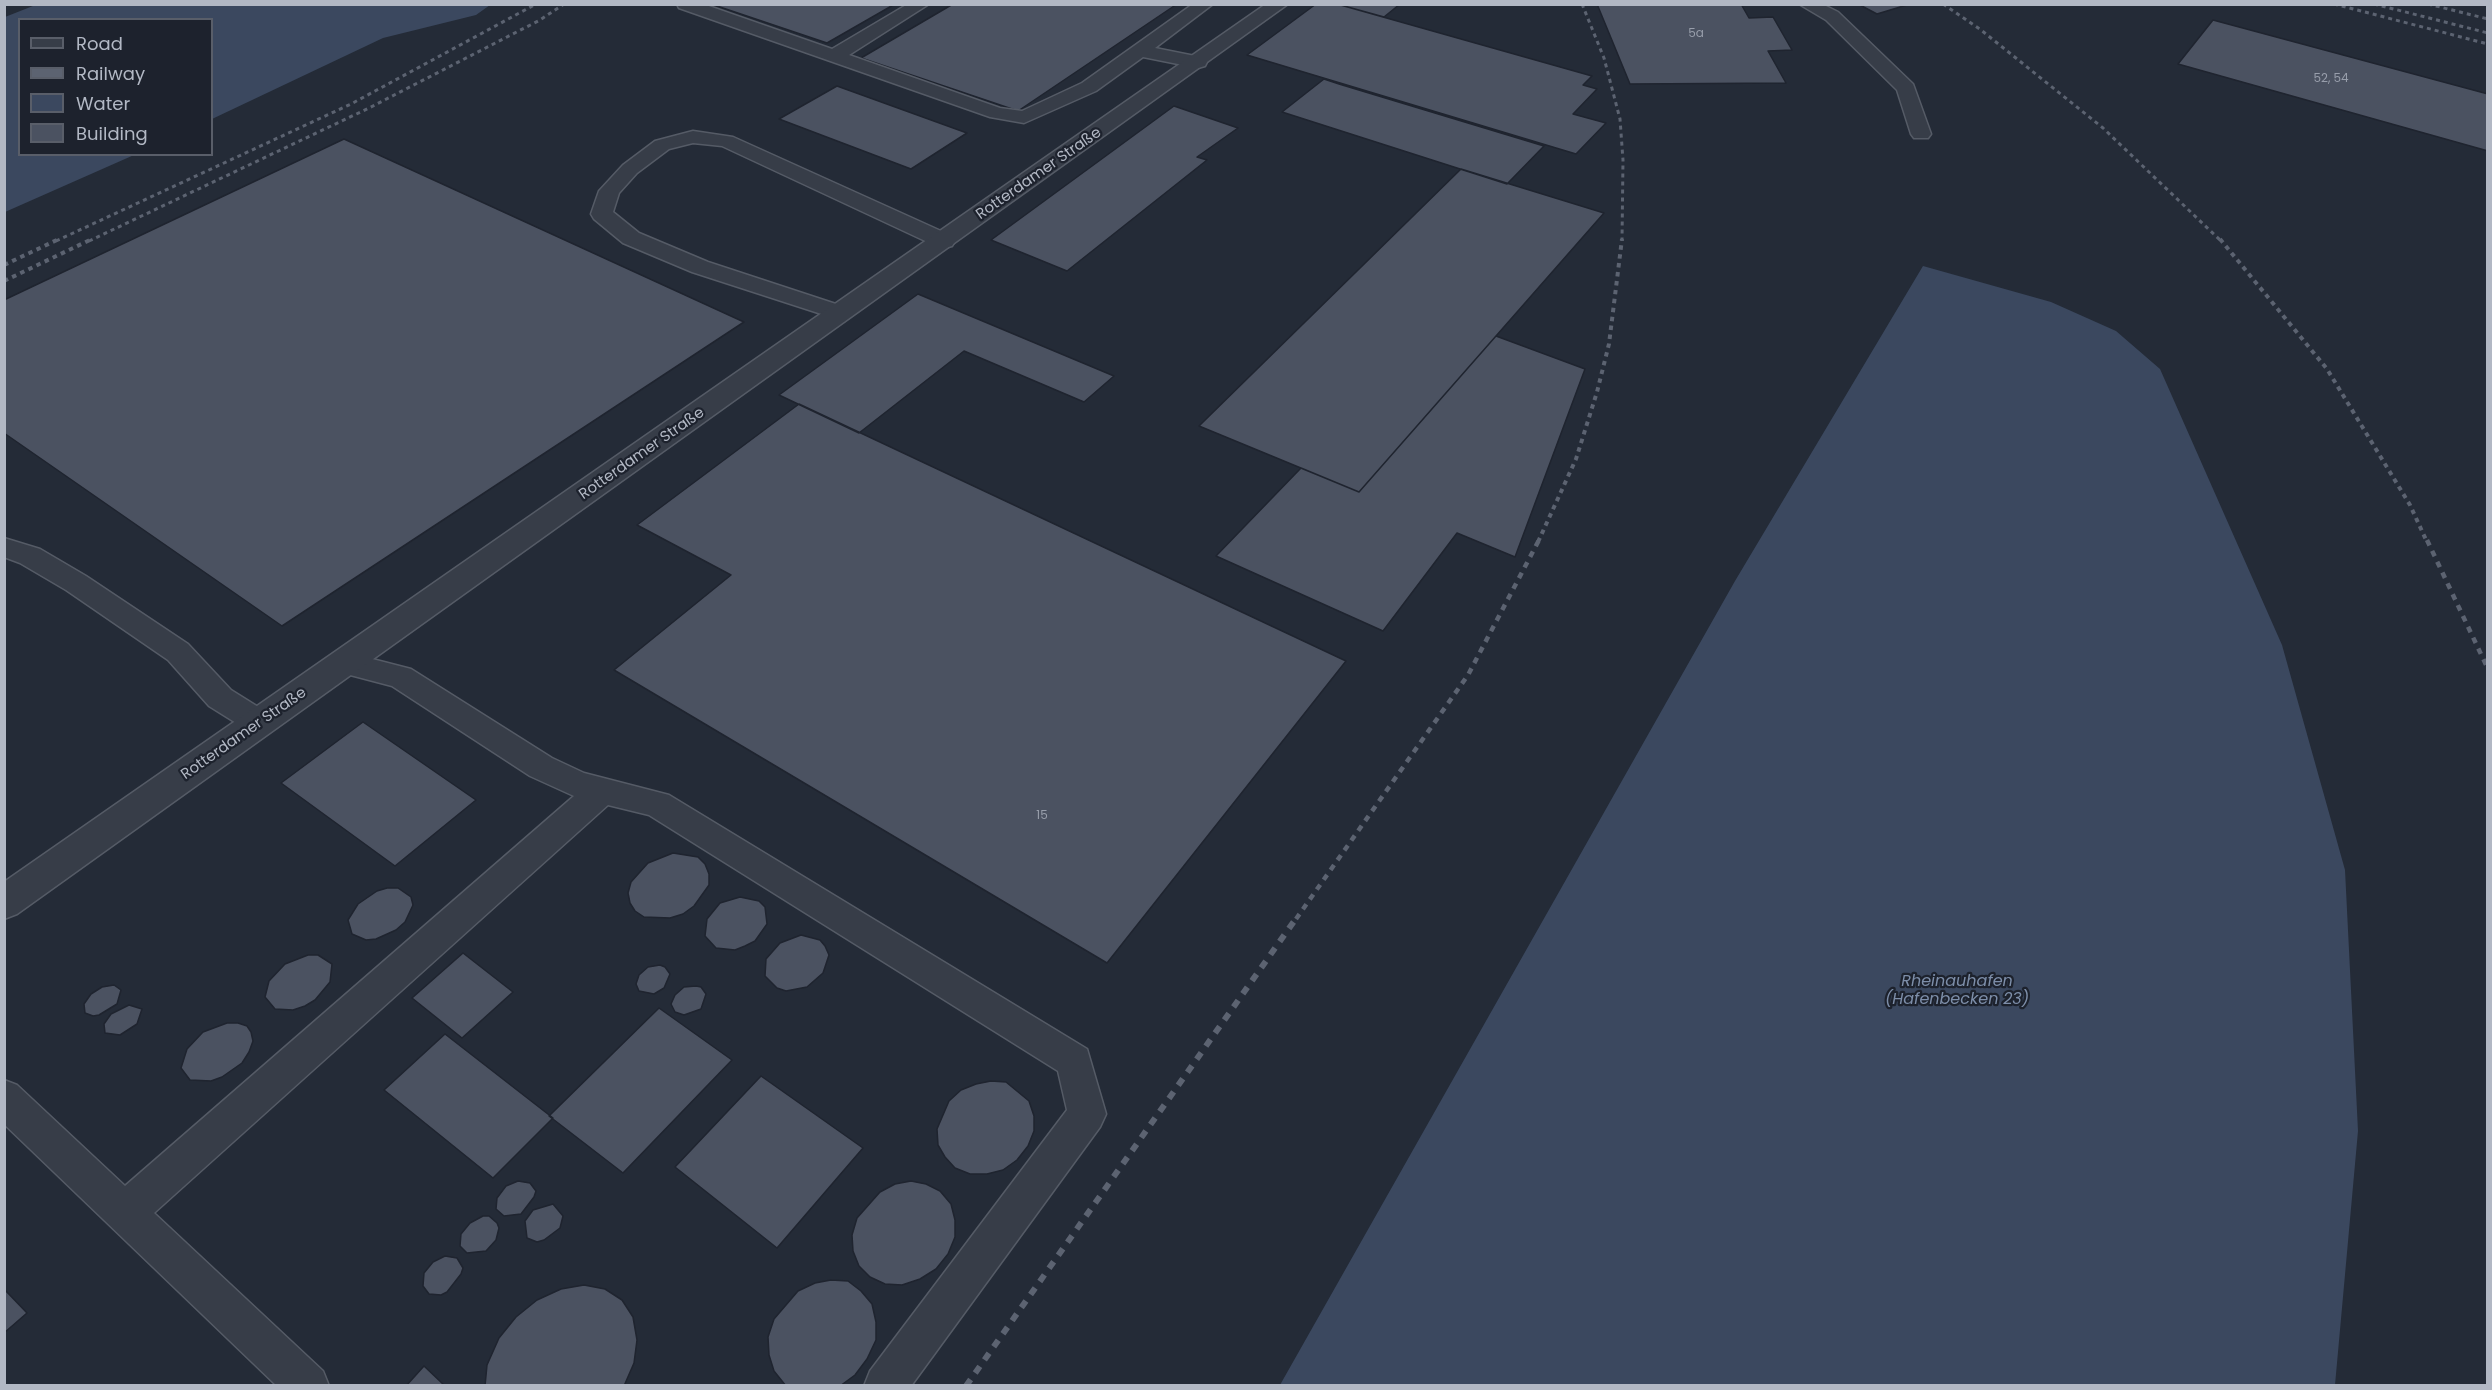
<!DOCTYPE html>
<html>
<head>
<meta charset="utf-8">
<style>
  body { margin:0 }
  #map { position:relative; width:2492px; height:1390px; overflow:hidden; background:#242b37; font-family:Poppins,sans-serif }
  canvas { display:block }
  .frame { position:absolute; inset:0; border:6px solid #b2b8c4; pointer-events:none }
  .legend { position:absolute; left:18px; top:18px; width:195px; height:138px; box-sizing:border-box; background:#1d222d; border:2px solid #595e69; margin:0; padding:8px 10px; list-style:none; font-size:18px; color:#b2b8c4 }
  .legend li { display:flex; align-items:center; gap:12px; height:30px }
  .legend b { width:30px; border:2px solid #595e69 }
</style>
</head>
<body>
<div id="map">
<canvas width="2492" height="1390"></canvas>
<div class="frame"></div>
<ul class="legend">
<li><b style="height:8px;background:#373d48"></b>Road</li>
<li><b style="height:8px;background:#5c6371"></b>Railway</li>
<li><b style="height:16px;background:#3b485f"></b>Water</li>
<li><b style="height:16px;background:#4b5261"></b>Building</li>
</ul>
</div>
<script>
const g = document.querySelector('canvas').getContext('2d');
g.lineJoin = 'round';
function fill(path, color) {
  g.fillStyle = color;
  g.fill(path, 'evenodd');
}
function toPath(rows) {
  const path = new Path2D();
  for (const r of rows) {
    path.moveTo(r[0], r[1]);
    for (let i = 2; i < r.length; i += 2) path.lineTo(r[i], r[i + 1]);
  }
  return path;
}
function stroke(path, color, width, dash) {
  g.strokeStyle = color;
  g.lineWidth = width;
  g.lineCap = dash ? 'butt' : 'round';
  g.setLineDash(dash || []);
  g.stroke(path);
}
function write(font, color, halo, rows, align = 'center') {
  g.font = font + ' Poppins,sans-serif';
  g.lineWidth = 4.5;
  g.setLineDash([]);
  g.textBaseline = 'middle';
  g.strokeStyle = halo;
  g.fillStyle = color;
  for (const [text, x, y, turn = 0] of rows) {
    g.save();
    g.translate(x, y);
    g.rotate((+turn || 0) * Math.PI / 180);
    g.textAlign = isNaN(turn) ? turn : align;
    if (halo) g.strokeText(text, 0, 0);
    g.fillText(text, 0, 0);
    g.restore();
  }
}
const water = toPath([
  [38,4,490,4,490,5,476,15,383,38,212,119,212,20,20,20,20,154,134,155,5,212,5,17],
  [1923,266,2051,302,2116,331,2160,369,2282,645,2345,870,2358,1131,2335,1385,1280,1385,1735,581]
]);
const building = toPath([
  [711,4,895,4,827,43,711,4],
  [953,4,1177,4,1018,111,861,58,953,4],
  [1316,4,1337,4,1592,76,1583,85,1597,89,1573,114,1606,123,1576,154,1247,55,1316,4],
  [1337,4,1400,4,1384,17,1337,4],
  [1597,4,1741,4,1749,18,1773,17,1792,50,1768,51,1786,83,1630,84,1597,4],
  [1858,4,1910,4,1877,14,1858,4],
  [2213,20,2488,94,2488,151,2178,64,2213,20],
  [1324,79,1339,84,1544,146,1507,184,1282,112,1324,79],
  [837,86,967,133,911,169,779,119,837,86],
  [1174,106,1238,128,1197,157,1207,160,1067,271,991,240,1174,106],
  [344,139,744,322,282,626,4,433,4,300,344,139],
  [1461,169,1604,213,1359,492,1199,426,1461,169],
  [918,294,1114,376,1084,402,964,351,859,433,779,395,918,294],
  [1496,336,1585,369,1515,557,1457,533,1383,631,1216,556,1301,468,1359,492,1496,336],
  [799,404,1346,661,1107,963,614,670,731,575,637,525,799,404],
  [363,722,476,800,395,866,281,783,363,722],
  [673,853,698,857,705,864,709,874,709,885,694,906,683,914,670,918,644,917,635,911,630,903,628,893,631,882,648,863,673,853],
  [387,888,398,888,411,897,413,905,405,922,396,930,376,939,366,940,352,934,348,920,358,904,377,891,387,888],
  [740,897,759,901,765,907,767,924,755,941,745,946,735,950,716,948,705,936,707,919,720,903,740,897],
  [801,935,820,940,825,946,829,955,823,973,807,987,786,991,777,988,765,976,766,959,780,943,801,935],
  [463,953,513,992,462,1038,412,998,463,953],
  [308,955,318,955,332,964,330,982,315,1000,305,1006,293,1010,275,1009,265,997,269,981,285,964,308,955],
  [660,965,665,967,670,974,664,988,654,994,639,991,636,984,639,975,648,967,660,965],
  [114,985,121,990,117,1004,99,1015,93,1016,85,1013,84,1004,91,994,102,987,114,985],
  [696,986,701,987,706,994,701,1009,684,1015,675,1012,671,1004,675,995,684,987,696,986],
  [129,1005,142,1009,137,1024,120,1035,105,1033,104,1024,111,1014,129,1005],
  [659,1008,732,1060,623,1173,549,1116,659,1008],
  [227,1023,238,1023,247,1026,251,1032,253,1041,249,1052,242,1063,222,1077,211,1081,190,1080,181,1068,187,1049,203,1032,227,1023],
  [445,1034,553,1118,493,1178,384,1090,445,1034],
  [761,1076,863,1148,777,1248,675,1167,761,1076],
  [991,1081,1006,1082,1029,1101,1034,1116,1034,1131,1028,1146,1017,1160,1003,1170,987,1174,970,1174,955,1168,945,1157,938,1145,937,1129,949,1101,961,1090,976,1084,991,1081],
  [518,1181,530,1183,536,1191,534,1197,521,1214,504,1216,496,1209,497,1198,506,1186,518,1181],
  [911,1181,926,1184,940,1191,951,1204,955,1220,955,1237,948,1254,936,1269,920,1279,902,1285,885,1284,870,1277,859,1266,853,1251,852,1235,857,1218,880,1192,895,1184,911,1181],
  [553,1204,563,1216,560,1228,544,1240,537,1242,527,1238,525,1221,533,1210,553,1204],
  [483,1216,489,1216,497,1223,499,1228,496,1240,486,1251,467,1253,460,1246,461,1234,470,1223,483,1216],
  [445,1256,457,1258,463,1268,461,1274,447,1292,441,1295,429,1294,423,1286,424,1273,433,1262,445,1256],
  [831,1280,848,1281,861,1291,872,1304,876,1322,876,1340,867,1359,855,1375,840,1386,786,1386,774,1371,769,1355,768,1337,774,1319,798,1291,815,1283,831,1280],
  [584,1285,605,1289,622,1300,633,1317,637,1340,634,1363,624,1386,485,1386,487,1365,499,1338,516,1317,537,1300,561,1289,584,1285],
  [4,1289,27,1313,4,1333,4,1289],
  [424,1366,445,1386,406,1386,424,1366]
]);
const service = toPath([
  [677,4,703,4,832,49,908,4,929,4,849,55,1000,108,1022,111,1082,83,1193,4,1213,4,1155,48,1205,58,1207,62,1205,66,1198,68,1143,57,1096,91,1024,123,990,117,679,8,677,4],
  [1799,4,1822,4,1838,12,1913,84,1931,134,1928,138,1914,138,1911,134,1897,90,1826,20,1799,4],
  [693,131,733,137,952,236,955,241,952,246,944,248,936,246,722,146,693,143,669,149,637,173,619,193,613,212,639,233,708,262,848,308,852,313,848,318,840,320,692,272,623,243,594,219,591,214,599,191,623,165,655,141,693,131],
  [4,538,40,549,86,576,188,644,231,690,271,715,275,723,271,731,260,735,249,731,209,706,168,660,66,590,20,563,4,557,4,538],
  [345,652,411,669,552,758,584,773,669,795,1087,1049,1106,1114,1100,1127,911,1386,864,1386,870,1371,1067,1110,1058,1071,649,815,608,805,154,1213,323,1371,329,1386,277,1386,4,1124,4,1080,17,1085,125,1186,574,796,530,776,392,686,335,671,330,663,335,655,345,652]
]);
const minor = toPath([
  [1266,4,1288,4,17,914,4,919,4,882,1266,4]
]);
const railFar3 = toPath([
  [1582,4,1604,58,1620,119,1623,160,1622,241],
  [1943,4,1981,30,2103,128,2221,241],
  [2334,4,2488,44],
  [2374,4,2488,33],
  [2428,4,2488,19],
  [56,241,351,104,536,4],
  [89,241,369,108,540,20,564,4]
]);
const railFar2 = toPath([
  [2220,239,2327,369,2410,505,2427,542],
  [4,265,59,239],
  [4,281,92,239],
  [1538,542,1576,459,1597,392,1609,344,1622,239]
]);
const railFar1 = toPath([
  [2427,540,2488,669],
  [1296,919,1468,675,1539,540]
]);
const rail = toPath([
  [966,1386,1297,917]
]);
const numberNames = [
  ["5a",1696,34],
  ["52, 54",2331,79],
  ["15",1042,816]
];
const streetNames = [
  ["Rotterdamer Straße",1039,174,-35],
  ["Rotterdamer Straße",642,454,-35],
  ["Rotterdamer Straße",244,734,-35]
];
const waterNames = [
  ["Rheinauhafen",1957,982],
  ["(Hafenbecken 23)",1957,1000]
];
fill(water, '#3b485f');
fill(building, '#4b5261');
stroke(building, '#1f242f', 1.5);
stroke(service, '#555b66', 3);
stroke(minor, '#555b66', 3);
fill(service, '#373d48');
fill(minor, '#373d48');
stroke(railFar3, '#5c6371', 3, [4, 4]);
stroke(railFar2, '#5c6371', 4, [4.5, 4.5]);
stroke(railFar1, '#5c6371', 4.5, [6, 6]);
stroke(rail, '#5c6371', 6, [8, 8]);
write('12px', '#989eab', null, numberNames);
write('15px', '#b2b8c4', '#1d222d', streetNames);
write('italic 16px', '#7d8ea9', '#1d222d', waterNames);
</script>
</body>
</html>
